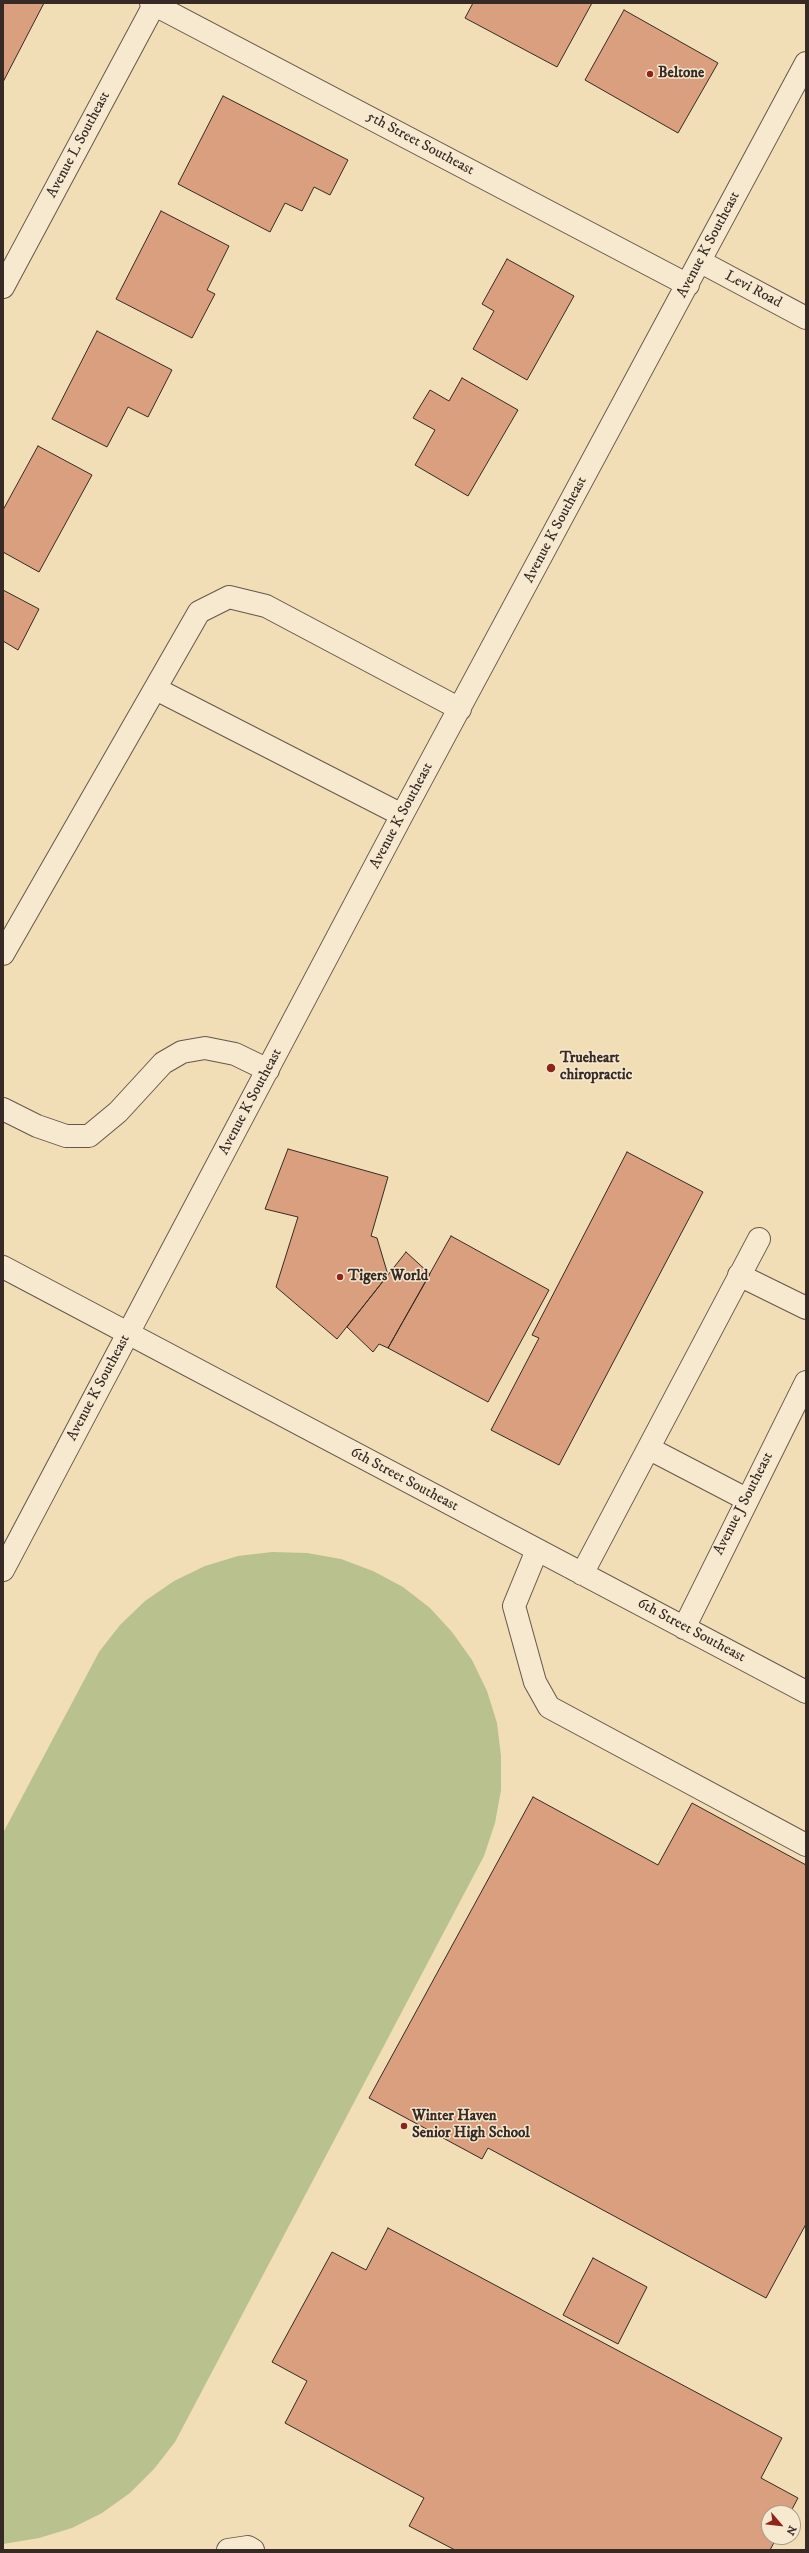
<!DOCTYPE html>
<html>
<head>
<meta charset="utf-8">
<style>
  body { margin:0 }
  #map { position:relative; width:809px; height:2553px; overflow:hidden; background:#f1ddb6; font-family:"IM FELL DW Pica",serif }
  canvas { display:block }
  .frame { position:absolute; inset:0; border:4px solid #372a25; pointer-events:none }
  .north { position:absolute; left:761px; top:2505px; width:40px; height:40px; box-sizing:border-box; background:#f6e9d0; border:1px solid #aa9d8c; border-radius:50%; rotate:118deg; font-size:11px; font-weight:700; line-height:16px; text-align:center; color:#372a25 }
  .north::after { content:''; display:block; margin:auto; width:14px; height:18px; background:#8f2418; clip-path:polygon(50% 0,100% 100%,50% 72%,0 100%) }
</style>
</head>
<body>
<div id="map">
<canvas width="809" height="2553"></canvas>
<div class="frame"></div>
<div class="north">N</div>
</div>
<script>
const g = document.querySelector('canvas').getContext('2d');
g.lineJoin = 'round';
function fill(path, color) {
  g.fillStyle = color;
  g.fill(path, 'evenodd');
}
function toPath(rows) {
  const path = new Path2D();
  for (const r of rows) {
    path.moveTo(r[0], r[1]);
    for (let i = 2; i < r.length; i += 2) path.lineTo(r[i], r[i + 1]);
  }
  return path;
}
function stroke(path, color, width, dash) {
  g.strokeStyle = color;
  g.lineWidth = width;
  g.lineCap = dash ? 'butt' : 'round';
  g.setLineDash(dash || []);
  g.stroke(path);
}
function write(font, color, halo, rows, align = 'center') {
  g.font = font + ' "IM FELL DW Pica",serif';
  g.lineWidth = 3;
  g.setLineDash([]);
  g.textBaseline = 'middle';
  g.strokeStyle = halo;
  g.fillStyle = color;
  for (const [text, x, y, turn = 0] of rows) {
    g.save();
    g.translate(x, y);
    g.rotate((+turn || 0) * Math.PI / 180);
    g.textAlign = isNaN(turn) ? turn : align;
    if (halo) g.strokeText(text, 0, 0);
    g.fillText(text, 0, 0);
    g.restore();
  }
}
const green = toPath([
  [272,1552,307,1553,341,1559,373,1571,403,1587,430,1608,452,1632,472,1660,487,1691,497,1723,501,1756,501,1790,495,1823,484,1856,175,2442,154,2469,130,2493,102,2513,72,2528,39,2538,3,2544,3,1833,99,1652,120,1625,145,1601,174,1581,205,1566,238,1556]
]);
const building = toPath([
  [3,3,44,3,3,82,3,3],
  [473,3,592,3,557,67,465,18,473,3],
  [624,10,718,63,678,133,585,80,624,10],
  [223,96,348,160,330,195,314,187,302,211,285,203,270,232,178,184,223,96],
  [161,211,229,246,207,290,215,294,192,338,116,299,161,211],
  [507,259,574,296,527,380,473,349,494,311,482,304,507,259],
  [97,331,172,370,148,417,128,407,107,447,52,419,97,331],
  [462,378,518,410,468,496,415,465,435,430,413,418,430,390,449,401,462,378],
  [38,446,92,475,39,572,3,552,3,510,38,446],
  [3,590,39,609,18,650,3,641,3,590],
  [288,1149,388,1177,371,1236,377,1238,388,1275,337,1339,276,1287,298,1217,265,1209,288,1149],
  [627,1152,703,1192,559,1465,491,1430,539,1338,532,1335,627,1152],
  [451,1236,549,1290,488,1402,388,1348,451,1236],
  [406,1252,430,1274,388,1348,379,1344,373,1352,347,1327,406,1252],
  [533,1797,658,1865,692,1803,806,1865,806,2224,766,2298,488,2148,482,2159,369,2098,533,1797],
  [388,2228,782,2438,761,2478,798,2498,790,2513,769,2513,769,2537,777,2537,770,2550,455,2550,409,2526,424,2498,285,2423,307,2381,272,2362,332,2252,366,2270,388,2228],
  [593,2258,647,2287,618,2344,563,2315,593,2258]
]);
const minor = toPath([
  [151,3,688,285],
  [701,262,806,318],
  [3,287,154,5],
  [156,689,402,815],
  [3,954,199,612,229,597,266,606,460,709],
  [3,1109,37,1126,66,1136,89,1136,118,1112,163,1063,182,1052,205,1048,235,1054,268,1070],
  [3,1267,806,1692],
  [739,1275,806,1308],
  [650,1449,746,1499],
  [537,1550,514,1606,535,1682,549,1707,806,1845],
  [3,1570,402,815,806,63],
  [582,1574,759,1239],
  [684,1628,806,1382],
  [228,2550,248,2547,253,2550]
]);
const markers = [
  [650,74,4,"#8f2418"],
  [551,1068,5,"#8f2418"],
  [340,1277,4,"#8f2418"],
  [404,2126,4,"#8f2418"]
];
const poiNames = [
  ["Beltone",658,74],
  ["Trueheart",560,1059],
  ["chiropractic",560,1076],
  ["Tigers World",348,1277],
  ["Winter Haven",412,2117],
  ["Senior High School",412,2134]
];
const streetNames = [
  ["5th Street Southeast",420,144,28],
  ["Avenue L Southeast",79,145,-62],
  ["Avenue K Southeast",709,245,-62],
  ["Levi Road",753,290,28],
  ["Avenue K Southeast",556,530,-62],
  ["Avenue K Southeast",402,816,-62],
  ["Avenue K Southeast",251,1102,-62],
  ["Avenue K Southeast",99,1388,-62],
  ["6th Street Southeast",404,1480,28],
  ["Avenue J Southeast",744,1504,-63],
  ["6th Street Southeast",691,1631,28]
];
fill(green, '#b9c18e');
fill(building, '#d99f7f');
stroke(building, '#372a25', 1);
stroke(minor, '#665749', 24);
stroke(minor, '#f6e9d0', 22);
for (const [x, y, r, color] of markers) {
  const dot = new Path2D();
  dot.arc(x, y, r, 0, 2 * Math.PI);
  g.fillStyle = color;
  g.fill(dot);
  stroke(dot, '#f6e9d0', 1.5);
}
write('bold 15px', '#372a25', '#f6e9d0', poiNames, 'left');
write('15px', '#372a25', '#f6e9d0', streetNames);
</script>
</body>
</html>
